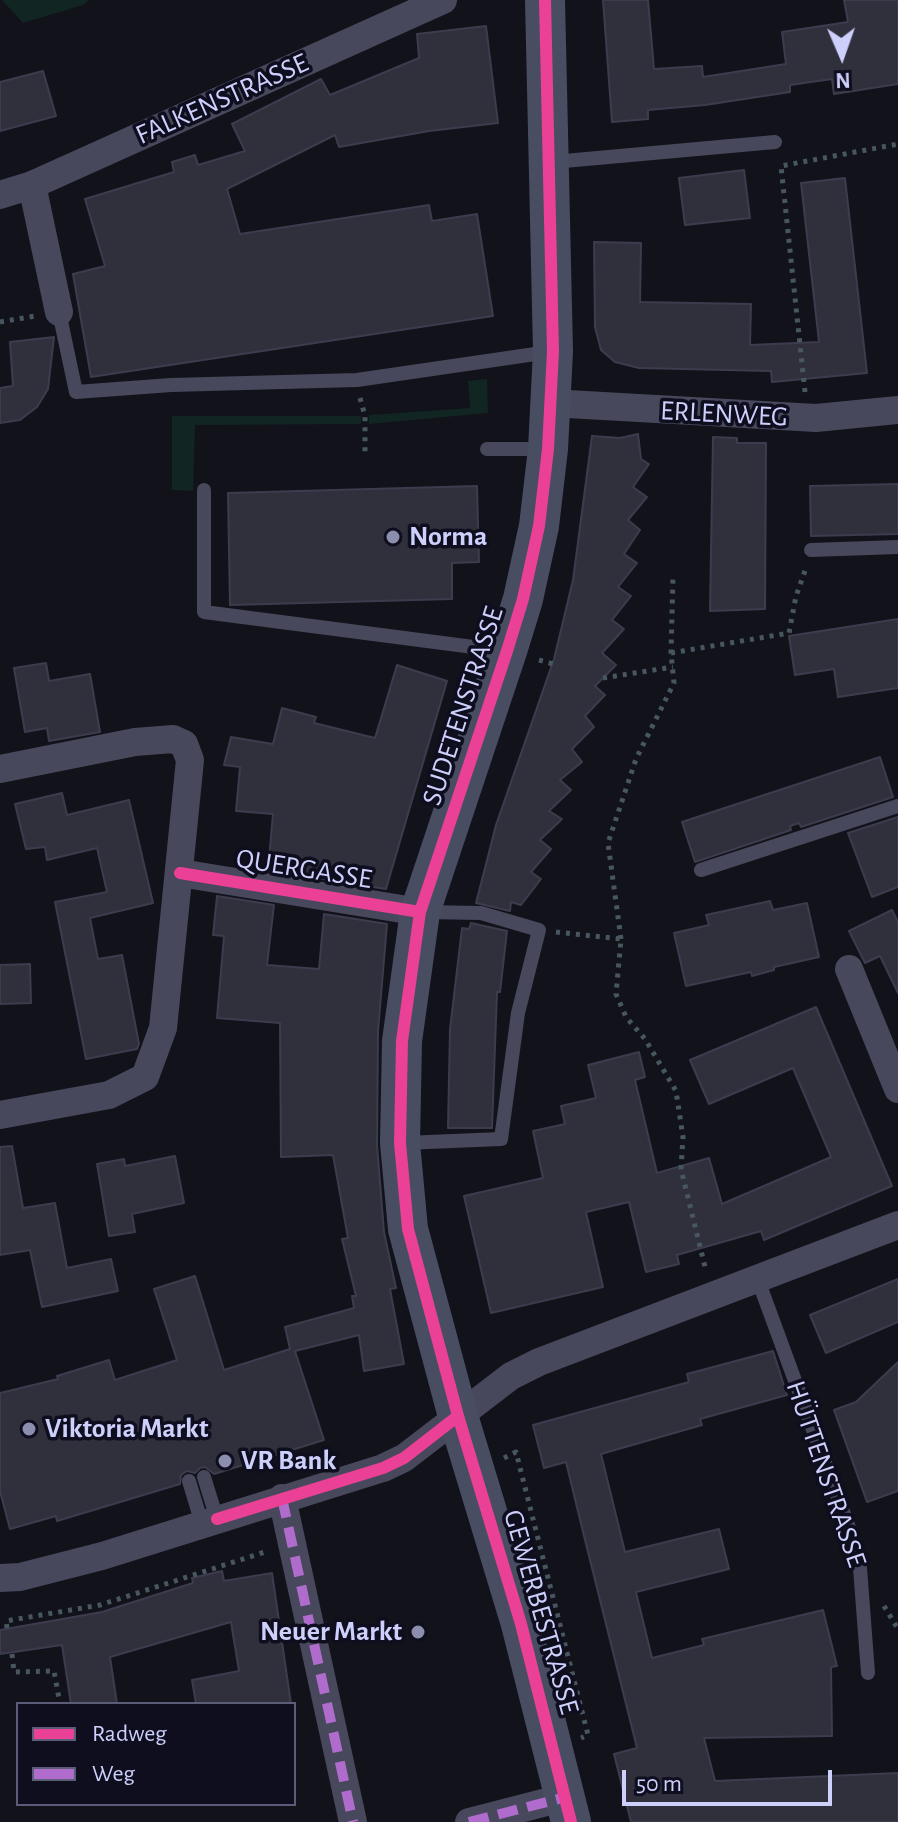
<!DOCTYPE html>
<html>
<head>
<meta charset="utf-8">
<style>
  body { margin:0 }
  #map { position:relative; width:898px; height:1822px; overflow:hidden; background:#12121b; font-family:"Alegreya Sans",sans-serif }
  canvas { display:block }
  .legend { position:absolute; left:16px; top:1702px; width:280px; height:104px; box-sizing:border-box; background:#0e0e1f; border:2px solid #5b5c77; margin:0; padding:10px 14px; list-style:none; font-size:24px; color:#ced0fc }
  .legend li { display:flex; align-items:center; gap:16px; height:40px }
  .legend b { width:40px; border:2px solid #5b5c77 }
  .north { position:absolute; left:802px; top:16px; width:80px; height:80px; -webkit-text-stroke:6px #0e0e1f; paint-order:stroke; rotate:178deg; font-size:22px; font-weight:700; line-height:32px; text-align:center; color:#ced0fc }
  .north::after { content:''; display:block; margin:auto; width:28px; height:36px; background:#ced0fc; clip-path:polygon(50% 0,100% 100%,50% 72%,0 100%) }
  .scale { position:absolute; left:622px; top:1770px; width:210px; height:36px; box-sizing:border-box; border:4px solid #ced0fc; border-top:0; padding-left:10px; font-size:24px; line-height:28px; white-space:nowrap; color:#ced0fc; -webkit-text-stroke:6px #0e0e1f; paint-order:stroke }
</style>
</head>
<body>
<div id="map">
<canvas width="898" height="1822"></canvas>
<ul class="legend">
<li><b style="height:10px;background:#ea4096"></b>Radweg</li>
<li><b style="height:10px;background:#b06ccc"></b>Weg</li>
</ul>
<div class="north">N</div>
<div class="scale">50 m</div>
</div>
<script>
const g = document.querySelector('canvas').getContext('2d');
g.lineJoin = 'round';
function fill(path, color) {
  g.fillStyle = color;
  g.fill(path, 'evenodd');
}
function toPath(rows) {
  const path = new Path2D();
  for (const r of rows) {
    path.moveTo(r[0], r[1]);
    for (let i = 2; i < r.length; i += 2) path.lineTo(r[i], r[i + 1]);
  }
  return path;
}
function stroke(path, color, width, dash) {
  g.strokeStyle = color;
  g.lineWidth = width;
  g.lineCap = dash ? 'butt' : 'round';
  g.setLineDash(dash || []);
  g.stroke(path);
}
function write(font, color, halo, rows, align = 'center') {
  g.font = font + ' "Alegreya Sans",sans-serif';
  g.lineWidth = 7;
  g.setLineDash([]);
  g.textBaseline = 'middle';
  g.strokeStyle = halo;
  g.fillStyle = color;
  for (const [text, x, y, turn = 0] of rows) {
    g.save();
    g.translate(x, y);
    g.rotate((+turn || 0) * Math.PI / 180);
    g.textAlign = isNaN(turn) ? turn : align;
    if (halo) g.strokeText(text, 0, 0);
    g.fillText(text, 0, 0);
    g.restore();
  }
}
const green = toPath([
  [2,0,89,0,83,5,23,23],
  [487,379,488,413,369,424,369,415,470,408,468,381],
  [172,416,361,416,361,424,195,425,193,491,172,490]
]);
const building = toPath([
  [603,0,648,0,654,69,702,66,703,77,786,64,782,32,848,22,844,0,898,0,898,84,834,94,832,79,790,85,790,92,705,105,648,110,648,119,612,122,603,0],
  [486,26,498,123,429,131,339,147,335,135,227,189,240,234,429,205,432,221,477,214,493,316,91,377,73,274,105,266,85,199,174,172,172,162,195,155,198,165,245,151,232,124,321,79,330,95,419,58,417,34,486,26],
  [43,71,56,116,0,131,0,82,43,71],
  [744,170,750,218,685,225,679,178,744,170],
  [845,178,867,373,772,382,771,371,639,368,615,362,601,350,595,327,594,242,641,243,640,302,751,304,750,345,819,342,801,183,845,178],
  [54,337,48,389,37,407,20,420,0,423,0,388,13,386,10,342,54,337],
  [638,434,641,459,649,464,633,487,647,497,628,520,640,530,624,554,637,563,618,587,631,596,612,620,624,629,602,653,616,665,595,686,605,695,585,716,594,727,572,749,582,762,560,780,571,790,549,811,562,819,540,840,551,849,531,872,541,879,521,905,511,902,510,911,476,903,496,825,554,659,573,580,592,436,620,438,638,434],
  [713,437,737,438,737,443,766,443,765,609,710,611,713,437],
  [898,484,898,534,811,536,810,486,898,484],
  [477,486,479,562,452,563,452,599,230,605,228,493,477,486],
  [898,619,898,688,838,697,834,669,795,675,789,636,898,619],
  [46,663,49,681,90,674,100,732,49,741,47,728,25,732,14,668,46,663],
  [397,665,447,681,386,889,268,870,273,814,236,811,240,767,224,765,231,737,273,744,282,708,316,717,314,723,375,738,397,665],
  [880,757,893,797,801,827,799,823,790,826,791,830,695,862,682,822,880,757],
  [62,793,67,815,129,800,153,903,90,918,98,959,122,955,139,1044,137,1049,86,1059,55,902,107,892,97,848,47,860,45,847,26,849,15,804,62,793],
  [898,817,898,887,872,897,848,833,898,817],
  [217,896,274,905,267,965,319,969,324,914,387,924,378,1031,377,1145,384,1232,396,1288,390,1289,404,1364,364,1371,359,1335,295,1351,324,1440,214,1474,205,1467,200,1468,195,1473,187,1471,181,1475,180,1484,57,1521,56,1516,10,1529,0,1491,0,1393,58,1379,57,1376,109,1360,115,1380,177,1360,154,1289,195,1276,224,1370,290,1349,285,1327,354,1308,352,1296,356,1296,342,1239,348,1238,333,1155,281,1157,280,1023,217,1018,224,936,213,935,217,896],
  [770,901,773,910,807,903,819,957,774,967,774,970,752,976,751,972,686,986,674,933,709,925,706,915,770,901],
  [892,910,898,922,898,993,880,956,865,963,849,931,892,910],
  [471,923,507,931,500,992,497,992,492,1128,448,1128,450,1029,462,928,469,929,471,923],
  [30,964,31,1003,0,1004,0,965,30,964],
  [816,1007,892,1186,764,1240,761,1231,677,1255,679,1264,646,1272,629,1202,586,1212,603,1287,491,1313,464,1196,543,1178,533,1131,565,1124,561,1106,596,1098,588,1065,639,1052,645,1077,635,1080,657,1173,709,1158,722,1204,831,1157,793,1068,709,1104,690,1060,816,1007],
  [12,1146,23,1208,55,1203,67,1268,111,1259,118,1291,42,1307,30,1250,0,1255,0,1147,12,1146],
  [175,1156,184,1203,132,1214,135,1232,109,1236,97,1164,124,1159,125,1166,175,1156],
  [898,1279,898,1322,826,1353,810,1315,898,1279],
  [773,1351,787,1395,700,1419,702,1425,601,1454,625,1552,719,1529,729,1569,636,1592,652,1658,704,1645,702,1639,823,1610,837,1666,831,1667,832,1736,704,1738,715,1781,898,1773,898,1822,631,1822,614,1754,637,1748,585,1540,566,1462,544,1468,533,1425,689,1382,687,1374,773,1351],
  [898,1362,898,1491,867,1502,834,1410,856,1402,898,1362],
  [222,1571,224,1581,272,1573,291,1704,196,1704,192,1680,239,1671,231,1622,110,1657,117,1704,71,1704,62,1645,0,1654,0,1630,102,1612,193,1583,192,1578,222,1571]
]);
const path = toPath([
  [0,322,35,316],
  [805,392,781,166,898,144],
  [360,398,365,416,365,452],
  [671,653,789,633,796,596,806,568],
  [539,660,553,664],
  [603,678,673,667],
  [556,932,621,939,616,994,626,1017,645,1039,676,1091,683,1137,681,1169,706,1271],
  [621,939,608,843,636,759,674,683,671,653,673,576],
  [504,1458,516,1452,588,1735,581,1738],
  [884,1606,898,1629],
  [7,1628,6,1621,100,1605,268,1551],
  [12,1654,14,1672,54,1671,60,1704]
]);
const lane = toPath([
  [553,162,775,142],
  [59,312,76,392,171,385,357,380,549,352],
  [487,449,547,449],
  [204,490,204,612,504,651],
  [811,550,898,547],
  [701,870,898,806],
  [404,1143,501,1139,518,1013,539,930,481,913,424,912],
  [758,1280,859,1555,868,1673],
  [204,1477,217,1519],
  [189,1481,202,1524]
]);
const street = toPath([
  [32,185,59,312],
  [0,195,32,185,443,0],
  [550,403,816,418,898,410],
  [0,769,135,742,173,739,184,744,190,760,163,1028,145,1077,109,1095,0,1115],
  [180,873,420,912],
  [849,969,898,1089],
  [282,1498,353,1822],
  [0,1578,20,1577,102,1556,383,1468,404,1458,511,1376,539,1362,898,1225],
  [469,1822,566,1797]
]);
const secondary = toPath([
  [545,0,553,351,548,449,539,526,523,599,507,651,420,912,402,1041,400,1143,408,1229,458,1416,521,1624,571,1822]
]);
const quiet = toPath([
  [282,1498,353,1822],
  [469,1822,566,1797]
]);
const cycleway = toPath([
  [545,0,553,351,548,449,539,526,523,599,507,651,420,912,402,1041,400,1143,408,1229,458,1416,521,1624,571,1822],
  [180,873,420,912],
  [217,1519,383,1468,404,1458,458,1416]
]);
const markers = [
  [393,537,8,"#8c8ead"],
  [29,1429,8,"#8c8ead"],
  [225,1461,8,"#8c8ead"],
  [418,1632,8,"#8c8ead"]
];
const streetNames = [
  ["FALKENSTRASSE",222,99,-24],
  ["ERLENWEG",724,414,3],
  ["SUDETENSTRASSE",463,706,-72],
  ["QUERGASSE",304,869,9],
  ["HÜTTENSTRASSE",826,1474,71],
  ["GEWERBESTRASSE",541,1612,74]
];
const poiNames = [
  ["Norma",409,537],
  ["Viktoria Markt",45,1429],
  ["VR Bank",241,1461],
  ["Neuer Markt",402,1632,"right"]
];
fill(green, '#112523');
fill(building, '#30303d');
stroke(building, '#3d3c4e', 2);
stroke(path, '#48575f', 5, [4, 6]);
stroke(lane, '#47485b', 14);
stroke(street, '#47485b', 28);
stroke(secondary, '#494d62', 40);
stroke(quiet, '#b06ccc', 10, [20, 10]);
stroke(cycleway, '#ea4096', 12);
for (const [x, y, r, color] of markers) {
  const dot = new Path2D();
  dot.arc(x, y, r, 0, 2 * Math.PI);
  g.fillStyle = color;
  g.fill(dot);
  stroke(dot, '#0e0e1f', 3);
}
write('28px', '#ced0fc', '#0e0e1f', streetNames);
write('bold 28px', '#ced0fc', '#0e0e1f', poiNames, 'left');
</script>
</body>
</html>
